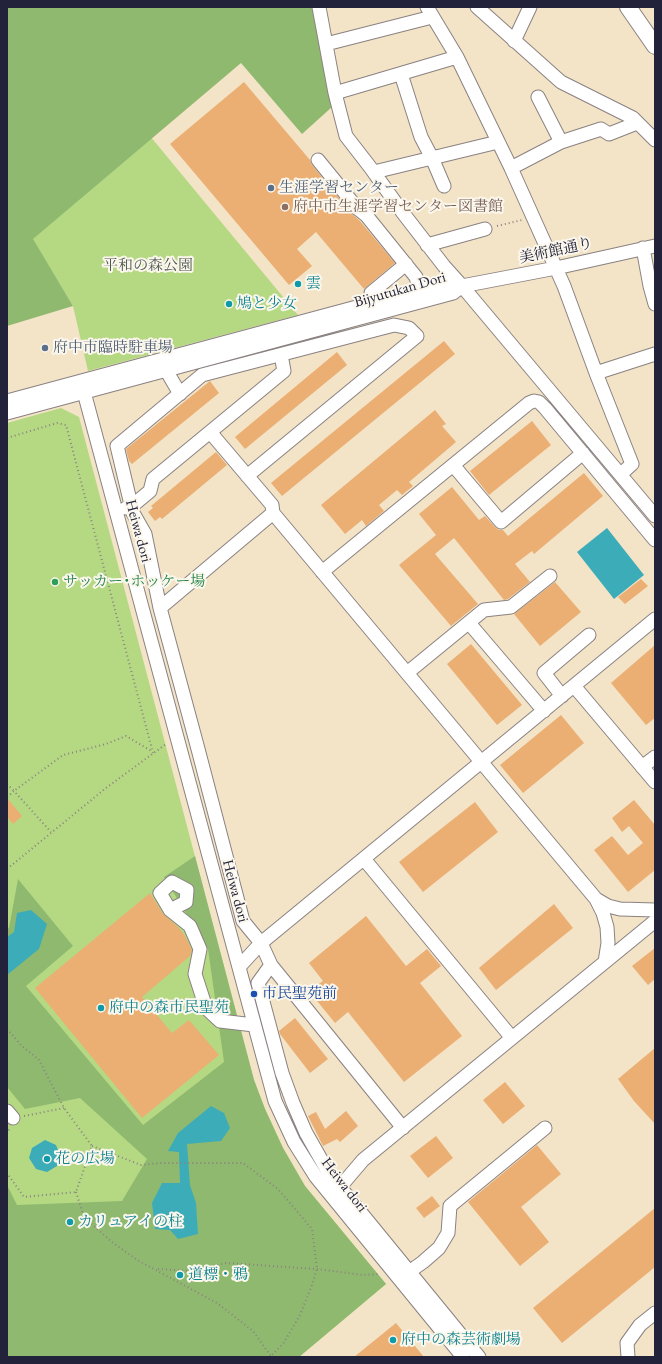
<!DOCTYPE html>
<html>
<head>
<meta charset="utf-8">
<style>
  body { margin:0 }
  #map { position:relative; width:662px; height:1364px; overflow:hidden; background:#f3e3c7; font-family:"EB Garamond",serif }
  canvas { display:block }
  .frame { position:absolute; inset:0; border:8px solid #22223b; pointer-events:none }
</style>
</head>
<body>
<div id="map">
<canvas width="662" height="1364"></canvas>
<div class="frame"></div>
</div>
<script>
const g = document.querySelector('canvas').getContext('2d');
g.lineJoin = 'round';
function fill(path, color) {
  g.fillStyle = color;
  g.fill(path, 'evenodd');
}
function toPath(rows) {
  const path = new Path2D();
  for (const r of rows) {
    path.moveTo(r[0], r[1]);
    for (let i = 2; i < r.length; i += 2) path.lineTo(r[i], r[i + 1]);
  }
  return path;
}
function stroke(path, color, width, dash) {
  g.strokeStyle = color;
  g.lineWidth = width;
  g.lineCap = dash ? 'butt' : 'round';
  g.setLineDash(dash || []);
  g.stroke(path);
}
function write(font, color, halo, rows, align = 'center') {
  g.font = font + ' "EB Garamond","Noto Serif JP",serif';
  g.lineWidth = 4;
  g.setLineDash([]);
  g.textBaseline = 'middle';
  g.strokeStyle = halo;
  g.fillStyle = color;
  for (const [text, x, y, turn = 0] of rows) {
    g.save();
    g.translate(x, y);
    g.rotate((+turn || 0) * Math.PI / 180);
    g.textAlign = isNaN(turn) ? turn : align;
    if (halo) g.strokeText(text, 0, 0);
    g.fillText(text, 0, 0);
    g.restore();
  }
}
const green = toPath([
  [150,136,298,315,88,371,73,306,32,239],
  [61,408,79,417,254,1080,265,1109,283,1148,305,1186,386,1284,299,1357,7,1357,7,423]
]);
const forest = toPath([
  [7,7,313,7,332,107,302,134,241,63,33,239,73,306,7,326],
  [195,856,254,1080,265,1109,283,1148,305,1186,386,1284,299,1357,7,1357,7,1185,17,1205,122,1201,147,1159,80,1098,25,1109,7,1087,7,929,9,928,18,879,73,946,26,986,143,1125,224,1062,208,949,164,877]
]);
const water = toPath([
  [607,528,644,575,614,599,577,552],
  [31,910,47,924,39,949,7,975,7,937,14,932,17,913],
  [211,1106,224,1113,230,1128,221,1141,187,1144,190,1185,196,1203,198,1234,178,1239,170,1230,155,1229,152,1203,162,1183,180,1183,179,1152,168,1151,178,1133],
  [45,1140,56,1145,60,1155,57,1166,47,1172,36,1169,29,1158,32,1148]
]);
const building = toPath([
  [244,82,310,160,312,165,351,213,360,221,395,263,364,289,316,232,297,249,312,266,289,285,170,144],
  [444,341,455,354,282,496,271,483],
  [337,352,347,365,245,449,235,437],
  [210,381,219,393,132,464,129,461,126,449],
  [435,410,446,424,442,426,456,442,409,482,413,486,402,495,397,490,379,505,384,511,366,526,362,520,345,534,321,505],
  [532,421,551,445,489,495,470,471],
  [216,452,227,465,162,519,160,517,155,521,148,512,153,508,151,506],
  [584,473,603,496,534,554,532,551,515,564,530,582,508,599,504,600,454,538,435,554,478,604,451,626,399,565,436,535,419,514,452,487,479,520,485,516,495,527,499,530,503,530,508,536],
  [641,579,648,586,625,604,618,597],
  [555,582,581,612,540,646,514,614],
  [471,644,522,705,497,725,447,664],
  [655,645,655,718,646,725,611,683],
  [561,715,584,743,523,793,500,765],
  [7,798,22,816,13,824,7,817],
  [634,800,655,825,655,870,628,892,594,850,612,836,628,855,643,843,629,826,622,832,612,818],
  [475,802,498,832,423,892,399,862],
  [150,893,163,914,178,927,185,936,192,950,190,956,142,997,172,1033,189,1020,219,1055,142,1118,35,988],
  [554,904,573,928,496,990,479,968],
  [366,916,406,966,427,949,441,966,420,983,462,1036,404,1082,348,1012,335,1023,309,991,323,981,309,963],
  [655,948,655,979,648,985,632,966],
  [295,1018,328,1059,310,1073,280,1034,279,1031],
  [655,1048,655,1124,634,1101,618,1079],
  [505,1082,525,1106,503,1124,483,1100],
  [346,1111,358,1126,340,1142,337,1139,323,1146,308,1116,316,1112,325,1129],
  [436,1136,453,1158,428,1178,410,1156],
  [537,1145,561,1174,521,1207,549,1242,520,1266,468,1202],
  [432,1196,440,1206,424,1218,416,1208],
  [655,1208,655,1267,562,1343,533,1308],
  [396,1323,424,1357,354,1357]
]);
const path = toPath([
  [497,226,522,220],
  [7,438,57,423,66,425,153,753],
  [7,784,14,791,63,755,106,744,126,736,153,752],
  [7,797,14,791,51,832],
  [7,869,106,788,166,744],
  [7,1029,21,1045,39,1060,64,1108,92,1146,76,1192,24,1197,7,1173],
  [24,1116,64,1108],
  [7,1134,9,1129],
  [92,1146,141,1165,161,1163,243,1163,278,1189,312,1229,317,1269,312,1285,300,1315,283,1344,270,1357],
  [76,1192,84,1217,113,1243,139,1261,217,1303,253,1331,271,1356],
  [158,1269,191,1271,226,1263,317,1269,363,1275,380,1274]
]);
const minor = toPath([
  [319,7,335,93,346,136,370,167,403,213,444,266,462,286,655,516],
  [427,7,457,57,511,168,564,286,596,373,632,464,621,474],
  [477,7,561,82,633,118,655,140],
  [514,41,530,7],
  [326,44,432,17],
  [401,74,421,137,432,158,444,186],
  [335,93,457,57],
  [538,97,561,142],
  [318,160,357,208,366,215,416,277,422,298],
  [511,168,561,142,601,129,609,134,637,123],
  [374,172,498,142],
  [427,245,485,229],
  [643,248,650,286,655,304],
  [373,303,371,293,406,264],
  [166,370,180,394],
  [596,373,655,354],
  [81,381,275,1101,294,1142,316,1177,463,1357],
  [7,401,446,283,462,286,556,268,655,246],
  [7,413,453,293,462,286],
  [210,432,272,505,273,513,596,899,603,913,607,927,608,943,605,962],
  [453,465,501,522,583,453],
  [247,476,417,336,409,328,394,325,202,375,117,446,133,513,145,534,160,608,198,749,243,921,261,943,271,965,403,1128],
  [126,508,132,506,150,491,153,479,284,371,281,355],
  [322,572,529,403,534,401,539,402,545,408,655,540],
  [160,608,273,513],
  [469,623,544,711],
  [407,673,484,610,511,607,550,576],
  [574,686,655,782],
  [562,696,544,673,589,635],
  [642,767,655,757],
  [364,859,512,1038],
  [596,899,608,906,620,909,655,910],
  [170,910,186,902,187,890,172,882,160,893,170,910,190,926,200,949,195,974,206,1008,220,1021,254,1025],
  [271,965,258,983,282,1073,293,1103,306,1133,327,1170,340,1187,479,1357],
  [239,967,261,943,655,619],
  [7,1111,13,1118],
  [340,1187,363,1160,655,921],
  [409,1272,423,1262,439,1248,448,1233,450,1206,545,1128],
  [628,1357,627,1343,640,1325,655,1313]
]);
const major = toPath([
  [628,7,655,46]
]);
const markers = [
  [271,188,4,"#5c6f8a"],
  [285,207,4,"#8d6e63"],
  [298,284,4,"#0f9aa8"],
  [229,304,4,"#0f9aa8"],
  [45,348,4,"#5c6f8a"],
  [55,582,4,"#2e9e5b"],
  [254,994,4,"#1a4fb4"],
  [101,1008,4,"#0f9aa8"],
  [47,1159,4,"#0f9aa8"],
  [70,1222,4,"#0f9aa8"],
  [180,1275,4,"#0f9aa8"],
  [393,1340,4,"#0f9aa8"]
];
const serviceNames = [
  ["生涯学習センター",279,188],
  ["府中市臨時駐車場",53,348]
];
const educationNames = [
  ["府中市生涯学習センター図書館",293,207]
];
const streetNames = [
  ["美術館通り",556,251,-12],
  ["Bijyutukan Dori",400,290,-16],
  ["Heiwa dori",138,531,75],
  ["Heiwa dori",235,891,75],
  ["Heiwa dori",344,1185,52]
];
const parkNames = [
  ["平和の森公園",148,266]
];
const cultureNames = [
  ["雲",306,284],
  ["鳩と少女",237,304],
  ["府中の森市民聖苑",109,1008],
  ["花の広場",55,1159],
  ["カリュアイの柱",78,1222],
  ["道標・鴉",188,1275],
  ["府中の森芸術劇場",401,1340]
];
const leisureNames = [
  ["サッカー･ホッケー場",63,582]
];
const transitNames = [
  ["市民聖苑前",262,994]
];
fill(green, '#b5d982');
fill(forest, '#90b970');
fill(water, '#3cacb8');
fill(building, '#ebaf74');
stroke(minor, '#8a8281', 15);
stroke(major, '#8a8281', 18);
stroke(path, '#8a8281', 2, [1, 3]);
stroke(minor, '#fff', 13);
stroke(major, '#fff', 16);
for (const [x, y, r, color] of markers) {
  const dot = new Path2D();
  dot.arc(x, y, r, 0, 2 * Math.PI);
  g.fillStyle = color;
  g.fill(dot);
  stroke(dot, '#fbf7ec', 1.5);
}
write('15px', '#4e5e75', '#fbf7ec', serviceNames, 'left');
write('15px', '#785e54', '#fbf7ec', educationNames, 'left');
write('15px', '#22223b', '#fbf7ec', streetNames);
write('15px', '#4e5950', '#fbf7ec', parkNames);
write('15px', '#0d838f', '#fbf7ec', cultureNames, 'left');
write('15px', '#27864d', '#fbf7ec', leisureNames, 'left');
write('15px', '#164399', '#fbf7ec', transitNames, 'left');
</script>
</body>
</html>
